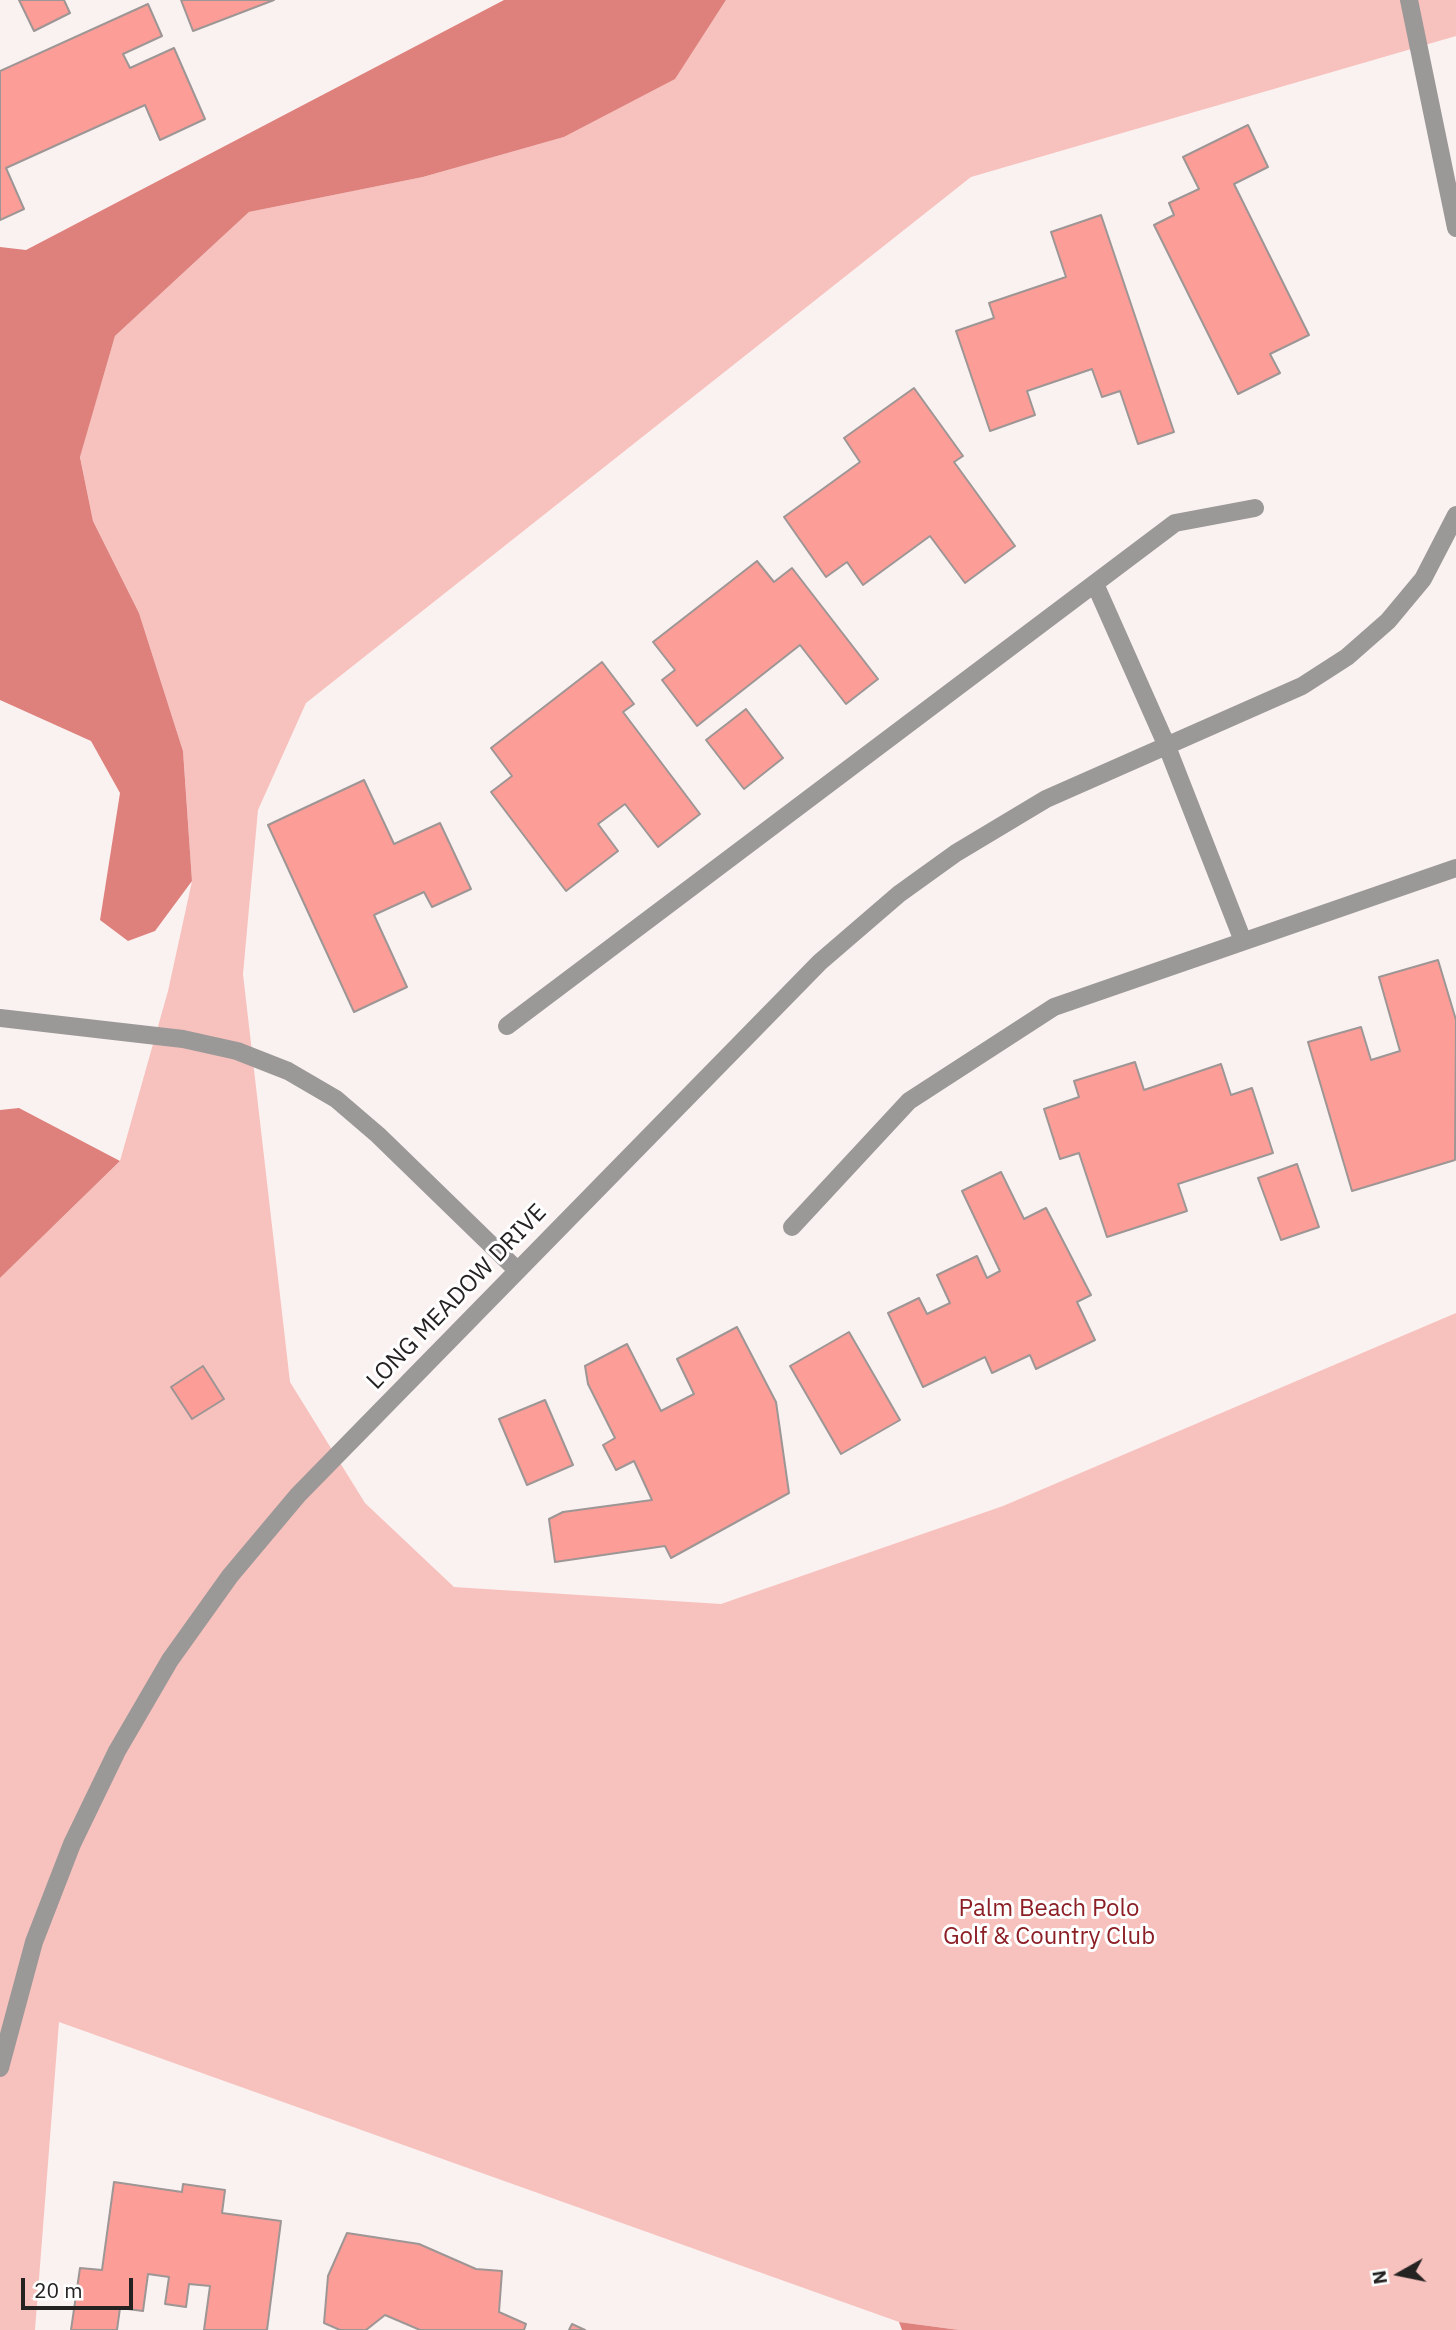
<!DOCTYPE html>
<html>
<head>
<meta charset="utf-8">
<style>
  body { margin:0 }
  #map { position:relative; width:1456px; height:2330px; overflow:hidden; background:#faf2f1; font-family:"IBM Plex Sans",sans-serif }
  canvas { display:block }
  .north { position:absolute; left:1365px; top:2239px; width:70px; height:70px; -webkit-text-stroke:5px #fff; paint-order:stroke; rotate:261deg; font-size:19px; font-weight:700; line-height:28px; text-align:center; color:#252222 }
  .north::after { content:''; display:block; margin:auto; width:24px; height:32px; background:#252222; clip-path:polygon(50% 0,100% 100%,50% 72%,0 100%) }
  .scale { position:absolute; left:21px; top:2278px; width:112px; height:32px; box-sizing:border-box; border:4px solid #252222; border-top:0; padding-left:9px; font-size:21px; line-height:24px; white-space:nowrap; color:#252222; -webkit-text-stroke:5px #fff; paint-order:stroke }
</style>
</head>
<body>
<div id="map">
<canvas width="1456" height="2330"></canvas>
<div class="north">N</div>
<div class="scale">20 m</div>
</div>
<script>
const g = document.querySelector('canvas').getContext('2d');
g.lineJoin = 'round';
function fill(path, color) {
  g.fillStyle = color;
  g.fill(path, 'evenodd');
}
function toPath(rows) {
  const path = new Path2D();
  for (const r of rows) {
    path.moveTo(r[0], r[1]);
    for (let i = 2; i < r.length; i += 2) path.lineTo(r[i], r[i + 1]);
  }
  return path;
}
function stroke(path, color, width, dash) {
  g.strokeStyle = color;
  g.lineWidth = width;
  g.lineCap = dash ? 'butt' : 'round';
  g.setLineDash(dash || []);
  g.stroke(path);
}
function write(font, color, halo, rows, align = 'center') {
  g.font = font + ' "IBM Plex Sans",sans-serif';
  g.lineWidth = 6;
  g.setLineDash([]);
  g.textBaseline = 'middle';
  g.strokeStyle = halo;
  g.fillStyle = color;
  for (const [text, x, y, turn = 0] of rows) {
    g.save();
    g.translate(x, y);
    g.rotate((+turn || 0) * Math.PI / 180);
    g.textAlign = isNaN(turn) ? turn : align;
    if (halo) g.strokeText(text, 0, 0);
    g.fillText(text, 0, 0);
    g.restore();
  }
}
const green = toPath([
  [726,0,1456,0,1456,36,971,177,306,703,258,810,243,974,290,1382,365,1503,454,1587,721,1604,1003,1506,1456,1313,1456,2330,959,2330,899,2322,59,2022,35,2330,0,2330,0,1278,120,1161,168,991,192,881,183,751,139,613,93,521,80,456,115,336,249,212,423,177,564,137,674,79]
]);
const water = toPath([
  [504,0,726,0,675,79,564,137,423,177,249,212,115,336,80,457,93,521,139,613,183,751,192,881,155,931,128,941,100,920,120,793,91,741,0,700,0,247,26,250],
  [19,1108,120,1161,0,1278,0,1110],
  [899,2322,959,2330,902,2330]
]);
const building = toPath([
  [19,0,64,0,70,13,34,31,19,0],
  [181,0,274,0,193,31,181,0],
  [148,4,162,36,123,54,130,68,174,48,205,119,160,140,145,105,6,168,24,209,0,220,0,71,148,4],
  [1248,125,1268,167,1234,184,1309,335,1270,354,1280,373,1238,394,1154,225,1174,215,1169,203,1199,189,1183,157,1248,125],
  [1101,215,1174,432,1138,444,1120,391,1102,397,1092,369,1027,391,1035,415,990,431,956,331,994,318,989,303,1066,277,1051,232,1101,215],
  [914,388,963,456,954,462,1015,546,965,583,930,536,863,585,847,562,826,577,784,517,860,462,844,438,914,388],
  [757,561,774,582,792,568,878,679,846,704,800,645,697,726,662,680,675,670,653,642,757,561],
  [602,662,634,704,623,712,700,814,658,847,625,804,598,824,618,851,566,891,491,792,512,776,491,748,602,662],
  [746,709,783,758,744,789,706,740,746,709],
  [364,780,394,844,440,823,471,889,432,907,424,892,374,915,407,987,354,1012,268,825,364,780],
  [1438,960,1456,1020,1455,1160,1352,1191,1308,1042,1361,1027,1371,1060,1400,1051,1379,977,1438,960],
  [1135,1062,1144,1090,1221,1064,1231,1095,1252,1088,1273,1153,1178,1184,1187,1211,1107,1237,1079,1153,1060,1159,1044,1109,1079,1097,1074,1081,1135,1062],
  [1297,1164,1319,1227,1281,1240,1258,1178,1297,1164],
  [1001,1172,1024,1219,1046,1208,1091,1295,1077,1302,1095,1340,1036,1369,1030,1355,992,1373,985,1357,923,1387,888,1313,919,1298,927,1314,950,1303,937,1275,977,1256,987,1278,1000,1271,962,1191,1001,1172],
  [737,1327,776,1402,789,1493,671,1558,665,1546,555,1562,549,1519,563,1512,652,1500,634,1461,616,1470,603,1445,615,1438,588,1384,585,1366,627,1344,661,1411,694,1394,677,1359,737,1327],
  [849,1332,900,1420,841,1454,790,1366,849,1332],
  [203,1366,224,1399,192,1419,171,1387,203,1366],
  [545,1400,573,1465,527,1485,499,1419,545,1400],
  [114,2182,182,2192,183,2184,225,2190,222,2213,281,2221,267,2330,204,2330,210,2286,189,2284,186,2307,165,2304,169,2277,148,2274,143,2311,120,2308,117,2330,71,2330,80,2268,102,2270,114,2182],
  [347,2233,419,2244,476,2269,502,2271,499,2312,526,2324,524,2330,420,2330,385,2315,366,2330,340,2330,324,2323,328,2276,347,2233],
  [572,2324,585,2330,569,2330,572,2324]
]);
const minor = toPath([
  [1409,0,1456,228],
  [1095,584,1166,744,1243,941],
  [0,1018,183,1039,237,1051,288,1071,336,1099,378,1135,517,1270],
  [507,1026,1175,523,1255,508],
  [792,1227,909,1101,1054,1007,1456,868],
  [0,2068,34,1942,72,1844,117,1751,170,1660,230,1576,298,1495,820,962,899,894,956,853,1046,799,1302,686,1347,657,1388,621,1423,579,1456,515]
]);
const streetNames = [
  ["LONG MEADOW DRIVE",457,1297,-46]
];
const parkNames = [
  ["Palm Beach Polo",1049,1909],
  ["Golf & Country Club",1049,1937]
];
fill(green, '#f7c2be');
fill(water, '#de817d');
fill(building, '#fc9d98');
stroke(building, '#9d9695', 2);
stroke(minor, '#9b9898', 18);
write('24px', '#252222', '#fff', streetNames);
write('24px', '#8c1f25', '#fff', parkNames);
</script>
</body>
</html>
